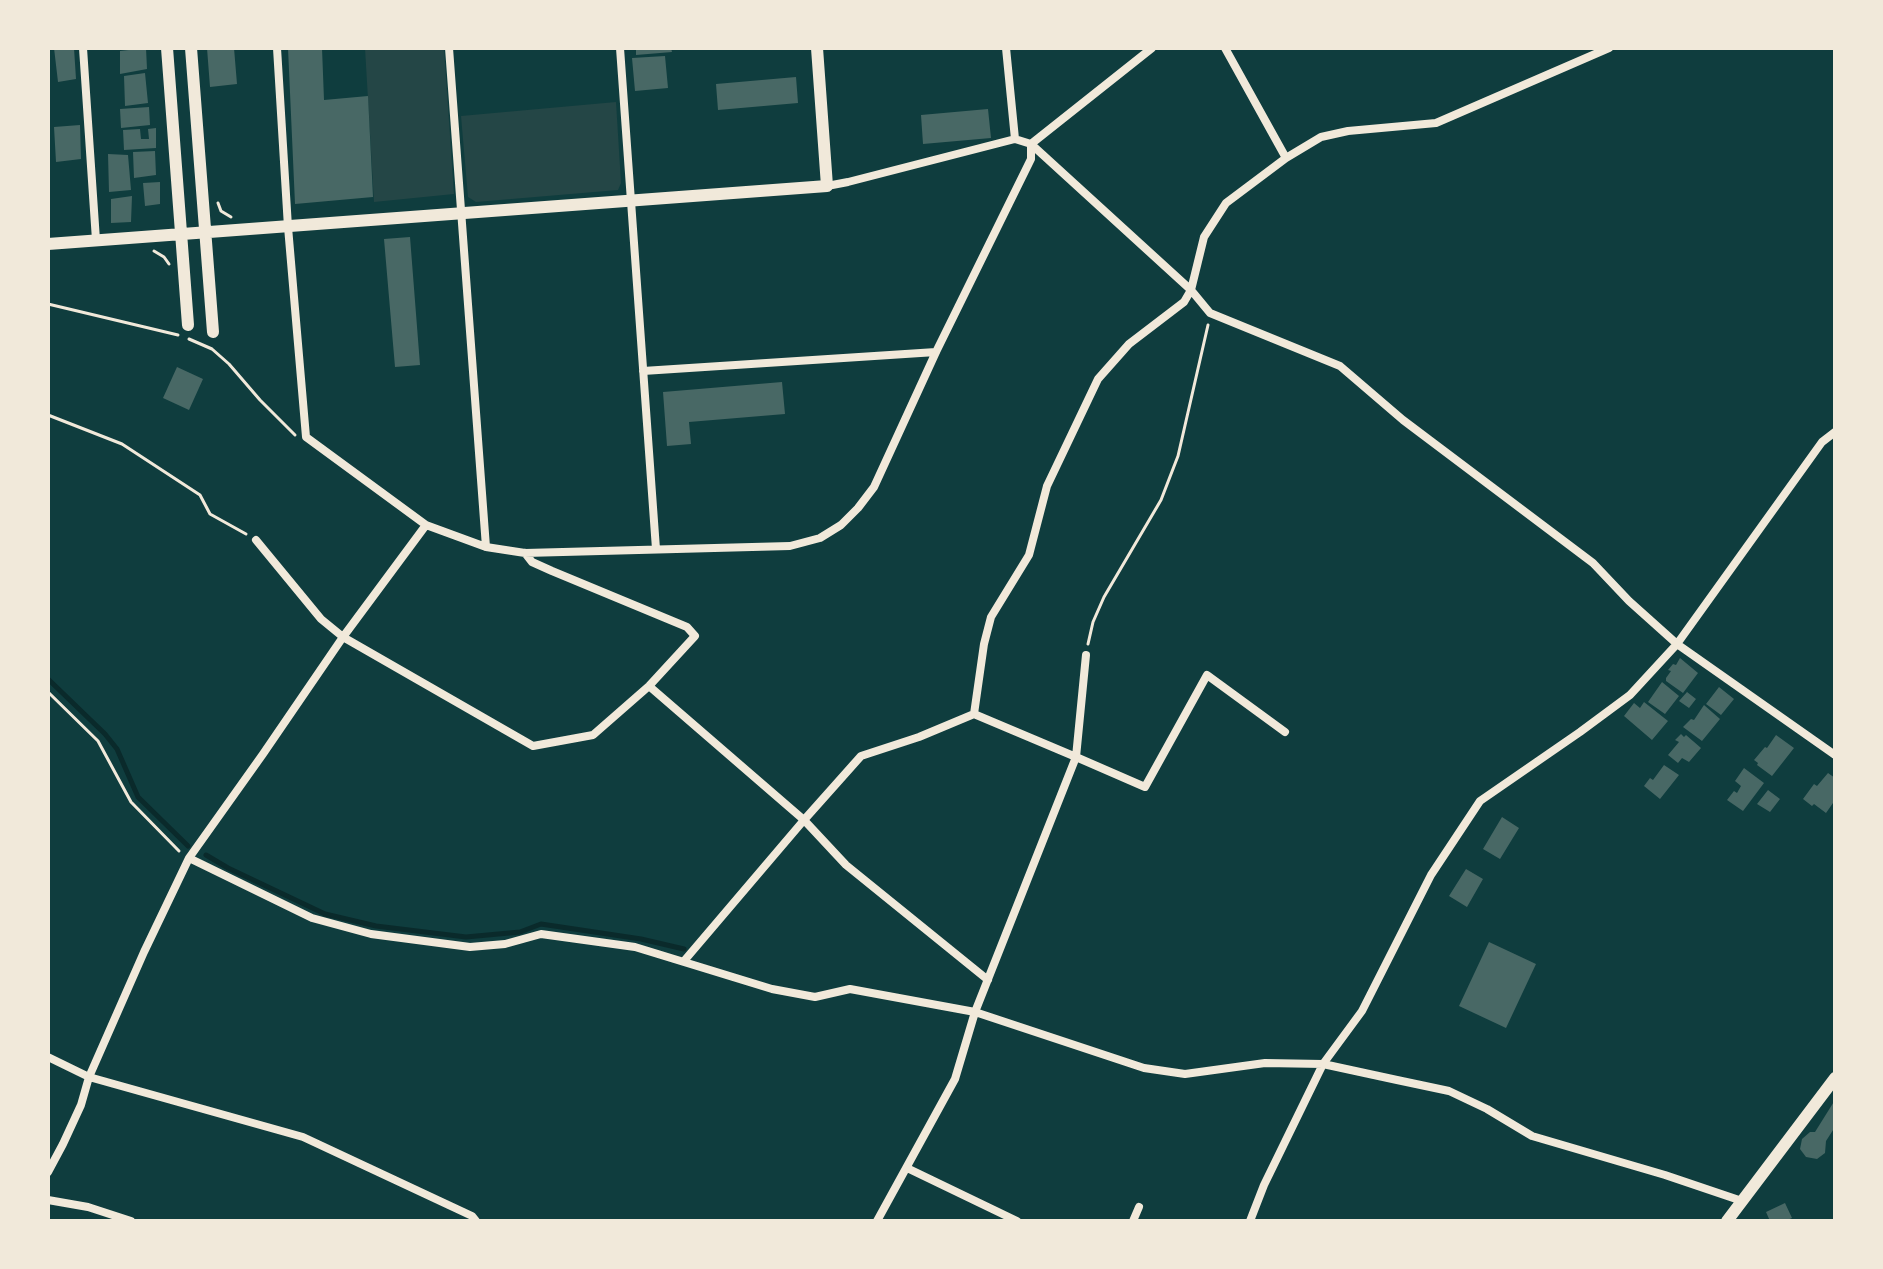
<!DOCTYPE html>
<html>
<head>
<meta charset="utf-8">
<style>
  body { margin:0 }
  #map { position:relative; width:1883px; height:1269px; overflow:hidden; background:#0f3d3e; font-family:"Nunito Sans",sans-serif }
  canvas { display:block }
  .frame { position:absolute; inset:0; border:50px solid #f1e9da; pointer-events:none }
</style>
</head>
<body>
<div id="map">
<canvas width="1883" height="1269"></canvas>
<div class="frame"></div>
</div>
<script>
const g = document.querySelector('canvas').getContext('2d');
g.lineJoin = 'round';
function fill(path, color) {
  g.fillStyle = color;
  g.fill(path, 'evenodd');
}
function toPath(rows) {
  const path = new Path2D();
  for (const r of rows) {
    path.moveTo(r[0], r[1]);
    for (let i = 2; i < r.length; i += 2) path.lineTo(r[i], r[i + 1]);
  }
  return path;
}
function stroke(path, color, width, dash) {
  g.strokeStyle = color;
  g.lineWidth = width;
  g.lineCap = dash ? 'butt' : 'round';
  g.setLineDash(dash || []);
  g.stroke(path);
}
const green = toPath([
  [365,48,444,48,454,194,374,202],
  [616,102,621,183,618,190,476,202,468,197,461,116]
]);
const stream = toPath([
  [48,679,105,734,117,749,138,797,188,846],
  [206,855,228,868,325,914,376,926,466,937,520,932,541,924,641,939,684,949]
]);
const building = toPath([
  [54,48,74,48,76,79,58,82],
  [146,48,147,69,120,74,120,51],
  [207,48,234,48,237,84,210,87],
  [288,48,322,48,324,100,368,96,373,197,295,204],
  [636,48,671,48,672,52,636,55],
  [665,56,668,88,635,91,632,58],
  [145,73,148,103,125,106,124,76],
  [796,77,798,103,718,110,716,84],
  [149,107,150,125,121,128,120,109],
  [988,109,991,138,923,144,921,115],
  [80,125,81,159,56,162,54,127],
  [156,128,156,148,124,150,123,130,140,129,141,139,149,139,148,129],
  [155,151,156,175,134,178,133,152],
  [108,154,128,155,131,190,109,192],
  [160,182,160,204,145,206,143,183],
  [132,196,131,222,111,223,111,199],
  [410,237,420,365,395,367,384,239],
  [177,367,203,379,189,410,163,398],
  [782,382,785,414,689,422,691,444,667,446,663,392],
  [1680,658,1698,673,1683,693,1666,681,1666,678,1671,671,1668,670,1673,664,1676,665],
  [1662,682,1679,696,1665,714,1648,702],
  [1719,687,1734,699,1721,715,1706,704],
  [1687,692,1696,699,1689,708,1679,701],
  [1644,702,1668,721,1652,740,1624,716,1634,703,1640,708],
  [1704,705,1720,719,1702,741,1683,727,1691,719,1694,720],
  [1681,734,1684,737,1686,735,1701,748,1689,762,1682,758,1678,763,1668,755,1679,742,1675,740],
  [1776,735,1794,748,1772,776,1757,765,1758,763,1754,760,1765,747,1767,748],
  [1664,765,1679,775,1660,799,1644,786,1650,778,1653,780],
  [1744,768,1764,783,1743,811,1727,800,1734,791,1737,793,1741,786,1735,781],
  [1828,773,1835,778,1835,804,1833,803,1826,813,1814,804,1812,806,1803,799,1814,784,1817,786],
  [1768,790,1780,799,1770,812,1757,804],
  [1502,817,1519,828,1500,859,1483,849],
  [1466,869,1483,879,1467,907,1449,896],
  [1489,942,1536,964,1506,1028,1459,1006],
  [1835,1100,1835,1127,1826,1141,1825,1153,1817,1159,1806,1157,1800,1149,1802,1139,1810,1132,1815,1132],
  [1785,1203,1792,1218,1785,1221,1770,1221,1766,1212]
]);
const path = toPath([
  [218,203,221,211,231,217],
  [154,251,164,257,169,264],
  [48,304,178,335],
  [189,339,212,349,229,364,260,400,295,435],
  [48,415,122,444,200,495,210,514,246,534],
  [1088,644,1093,622,1104,597,1161,500,1178,456,1208,325],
  [48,692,98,741,131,802,179,851]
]);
const minor = toPath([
  [83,48,96,240],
  [277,48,288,227,306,437,426,525,486,547,525,553,790,546,820,538,841,525,858,508,874,487,936,352,1031,159,1031,144],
  [449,48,486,547],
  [620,48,656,549],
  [1006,48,1015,139],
  [1225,48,1286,158],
  [1031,144,1152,48],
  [827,186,848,182,1015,139,1031,144,1191,290,1210,313,1340,366,1403,420,1593,563,1629,601,1677,644,1835,755],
  [643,371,936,352],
  [256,540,321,619,343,637,533,746,593,735,649,686,695,636,687,627,552,571,532,562,525,553],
  [1086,655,1076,757,1145,787,1207,675,1285,732],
  [649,686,804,820,846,865,988,980],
  [974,714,984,644,991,617,1029,555,1047,486,1098,379,1129,344,1184,302,1191,290,1204,237,1226,203,1286,158,1321,137,1348,131,1436,123,1609,48],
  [189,858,312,918,371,934,470,947,505,944,541,934,635,947,772,989,815,997,850,989,975,1012,1144,1068,1185,1074,1265,1063,1323,1064,1397,1080,1449,1091,1487,1109,1532,1136,1665,1175,1742,1201],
  [684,961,804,820,861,756,919,737,974,714,1076,757,975,1012,955,1079,877,1221],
  [48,1057,89,1077,303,1137,472,1216,476,1221],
  [907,1168,1017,1221],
  [48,1172,63,1144,81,1105,89,1077,144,952,189,858,263,754,343,637,426,525],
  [48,1200,88,1207,131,1221],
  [1133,1221,1139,1207],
  [1250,1221,1264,1185,1323,1064,1362,1011,1431,875,1480,801,1580,732,1630,695,1677,644,1822,442,1835,432]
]);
const tertiary = toPath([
  [167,48,188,325],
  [191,48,213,332],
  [48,244,827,186,817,48],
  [1727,1221,1835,1078]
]);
fill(green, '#244646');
stroke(stream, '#0a2a2b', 5);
fill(building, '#486865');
stroke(path, '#f1e9da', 3);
stroke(minor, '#f1e9da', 8);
stroke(tertiary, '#f1e9da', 12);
</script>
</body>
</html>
